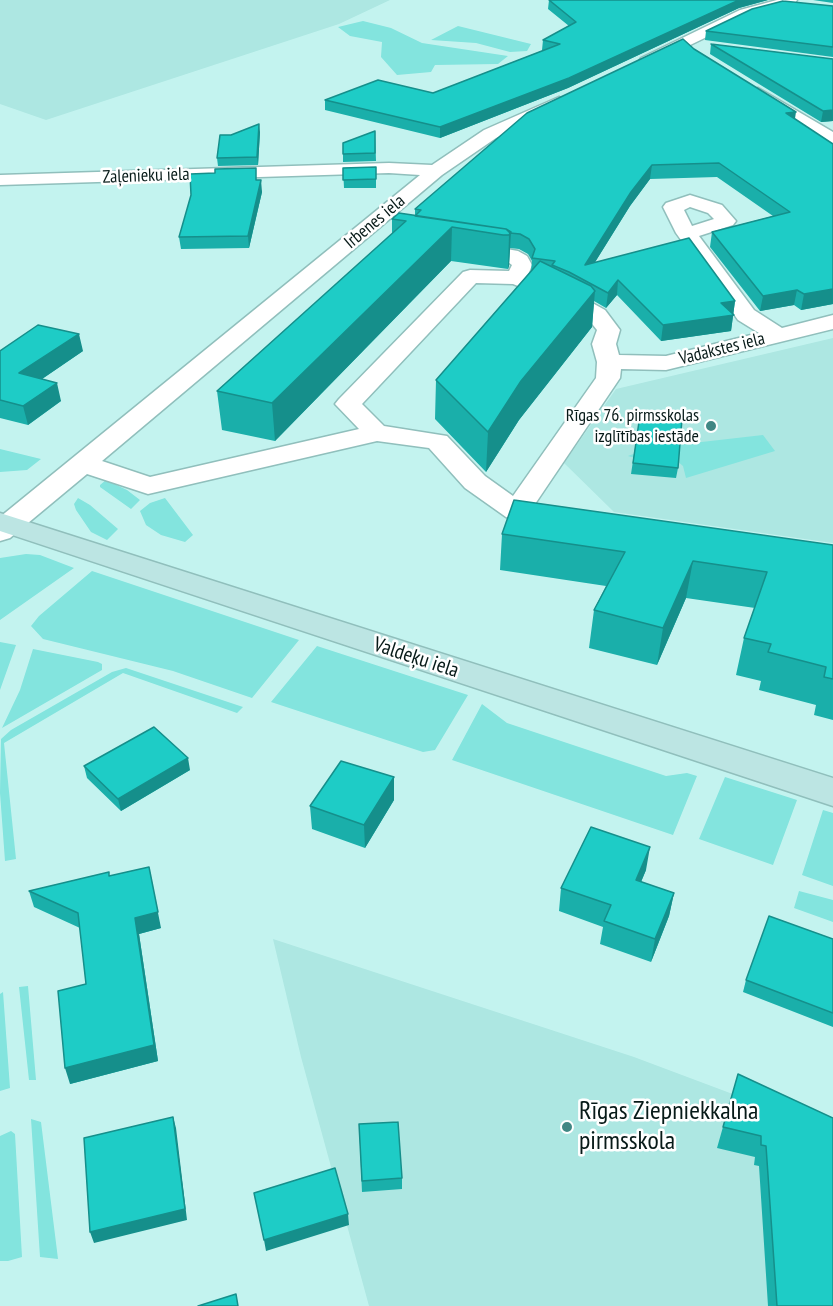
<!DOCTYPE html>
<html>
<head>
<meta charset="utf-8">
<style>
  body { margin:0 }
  canvas { display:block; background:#c3f3ef }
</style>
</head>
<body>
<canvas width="833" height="1306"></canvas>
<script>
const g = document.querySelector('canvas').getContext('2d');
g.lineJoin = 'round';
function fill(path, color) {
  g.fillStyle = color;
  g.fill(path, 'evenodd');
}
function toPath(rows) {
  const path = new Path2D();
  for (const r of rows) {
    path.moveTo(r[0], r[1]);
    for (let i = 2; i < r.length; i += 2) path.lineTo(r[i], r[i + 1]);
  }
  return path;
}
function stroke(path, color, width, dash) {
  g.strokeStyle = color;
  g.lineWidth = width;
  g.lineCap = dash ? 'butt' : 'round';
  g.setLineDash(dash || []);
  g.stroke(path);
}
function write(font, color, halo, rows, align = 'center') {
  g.font = font + ' "PT Sans Narrow",sans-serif';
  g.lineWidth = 5;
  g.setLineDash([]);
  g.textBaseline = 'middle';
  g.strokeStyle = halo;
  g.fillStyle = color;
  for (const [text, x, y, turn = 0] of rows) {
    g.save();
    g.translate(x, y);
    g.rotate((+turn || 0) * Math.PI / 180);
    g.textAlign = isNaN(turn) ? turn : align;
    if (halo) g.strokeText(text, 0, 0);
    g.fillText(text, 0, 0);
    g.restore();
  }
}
const built = toPath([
  [0,0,390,0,339,24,46,120,0,104],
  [833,338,833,543,614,512,564,463,616,389],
  [273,939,634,1057,754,1102,833,1306,369,1306,301,1057]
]);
const green = toPath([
  [363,21,391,28,422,43,508,56,498,64,435,65,431,72,397,75,381,57,382,42,350,36,338,27],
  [458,26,531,44,527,51,510,52,476,43,431,40],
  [763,435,775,451,686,478,683,466,670,455,642,460,628,456,649,448],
  [0,449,41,459,27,470,0,472],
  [106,480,127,490,140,500,131,509,100,487,100,485],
  [78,498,90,505,118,529,107,540,91,532,76,510,74,504],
  [165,498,193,535,185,542,161,535,146,525,140,511,150,503],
  [26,554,40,555,74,568,0,620,0,558],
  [92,571,299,640,252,698,173,671,43,639,31,626,39,616],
  [0,642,16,645,0,690],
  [317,646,468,695,435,750,423,752,271,702],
  [33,649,98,662,102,664,102,670,2,728,20,690],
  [126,668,243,707,237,713,123,673,4,743,16,859,5,861,0,793,1,739,11,730,112,672],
  [482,704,507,723,666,776,687,773,697,776,673,835,452,760],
  [725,777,797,800,773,865,699,839],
  [823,810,833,813,833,886,802,875],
  [799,891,833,900,833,922,794,908],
  [28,986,36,1080,29,1080,19,987],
  [3,992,10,1088,0,1091,0,994],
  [31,1119,41,1122,58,1259,40,1257],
  [11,1131,15,1134,22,1257,8,1261,0,1261,0,1136]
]);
const street = toPath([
  [777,0,797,0,795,3,750,16,651,64,646,65,639,61,641,58,740,10,777,0],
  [758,88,833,132,833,144,753,96,750,93,753,90,758,88],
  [559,97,567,102,565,105,496,138,442,175,102,461,150,477,359,429,335,404,339,399,463,272,470,270,509,271,512,265,505,260,459,252,456,248,459,244,466,242,518,251,527,256,532,265,528,275,567,289,605,310,620,330,616,344,619,355,666,356,759,333,738,320,676,233,663,207,666,203,690,195,722,205,736,221,733,225,699,236,754,310,782,328,833,315,833,329,666,370,621,369,620,378,533,507,557,515,561,521,557,527,547,530,506,517,465,488,429,448,377,441,148,494,87,474,10,538,0,541,0,517,420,175,389,173,0,185,0,175,389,163,432,165,484,130,559,97],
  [690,207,708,213,714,219,692,226,684,210,690,207],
  [476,283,513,284,551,299,589,320,597,330,592,344,597,362,596,378,513,496,485,476,447,436,384,426,362,404,476,283]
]);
const secondary = toPath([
  [0,513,833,778,833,806,0,531,0,513]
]);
const wall = toPath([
  [549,0,768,0,739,8,568,88,440,138,325,110,325,100,433,93,544,50,542,50,543,40,569,26,548,9],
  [813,0,833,0,833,3],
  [833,6,833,57,705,40,706,31],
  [711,44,833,59,833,121,821,122,710,54],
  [694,49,795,119,833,304,801,310,794,305,760,311,710,247,712,232,773,216,717,177,650,179,630,206,595,262,735,301,731,331,661,341,617,295,606,308,594,301,592,327,519,420,486,472,435,419,436,380,531,271,532,261,528,254,519,249,510,248,509,266,508,269,451,261,275,441,222,430,217,391,392,234,392,219,415,216,415,209],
  [375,131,376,161,343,162,343,143],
  [260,132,258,165,218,166,217,158,231,135],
  [376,167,376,188,344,188,343,168],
  [257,180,262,192,249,248,181,249,179,237],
  [0,351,83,351,42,379,61,401,28,425,0,418],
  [640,415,678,468,676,478,631,474],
  [502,534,833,545,833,720,814,715,816,705,759,690,761,681,736,675,744,638,755,608,686,598,657,665,589,648,594,610,606,586,500,570],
  [84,766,190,770,121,811,87,778],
  [394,800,365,848,312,829,310,806],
  [646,870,641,882,674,893,669,916,651,962,600,944,603,927,559,911,561,888],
  [110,876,161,928,139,934,158,1061,70,1084,86,984,80,928,34,907,29,891],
  [833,939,833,1027,743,992,746,980],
  [738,1074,833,1306,768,1306,759,1166,754,1165,755,1157,717,1148],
  [359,1124,402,1178,402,1189,362,1192]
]);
const shadedWall = toPath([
  [739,0,768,0,739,8,568,88,440,138,440,127],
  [833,110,833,121,821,122,823,111],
  [796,112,794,125,786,113],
  [259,124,260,132,258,165,257,157],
  [652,165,650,179,630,206,584,280,585,265,631,192],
  [261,180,262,192,249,248,248,236],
  [452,227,451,261,275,441,272,403],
  [511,232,509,266,508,269,509,235],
  [618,280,617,295,606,308,608,293],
  [833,289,833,304,801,310,804,294],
  [797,290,794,305,760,311,763,296],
  [595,291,592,327,519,420,486,472,488,432,521,381],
  [735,301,731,331,661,341,663,325,721,303],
  [79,334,83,351,23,392,19,373],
  [57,383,61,401,28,425,23,406],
  [693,561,686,598,657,665,663,628],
  [188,758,190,770,121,811,118,799],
  [394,777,394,800,365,848,364,825],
  [650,847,646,870,632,903,636,880],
  [149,867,161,928,139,934,158,1061,70,1084,65,1068,135,918],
  [674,893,669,916,651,962,655,939],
  [173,1117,176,1128,187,1220,94,1243,90,1232],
  [348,1214,349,1225,266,1251,264,1240]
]);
const building = toPath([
  [549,0,739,0,569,78,440,127,325,100,378,80,433,93,560,44,543,40,576,22,549,0],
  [783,1,833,6,833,47,706,31,752,9,783,1],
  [683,39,694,49,796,112,786,113,833,144,833,289,804,294,797,290,763,296,712,232,790,212,719,163,652,165,631,192,585,265,689,238,735,301,721,303,734,315,663,325,618,280,608,293,569,272,552,265,555,261,532,258,535,249,529,239,520,234,510,233,506,229,415,216,421,210,415,209,527,113,683,39],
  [711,44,833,59,833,110,823,111,711,44],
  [259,124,257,157,217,158,220,135,231,135,259,124],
  [375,131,375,153,343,154,343,143,375,131],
  [376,167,376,179,343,180,343,168,376,167],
  [256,168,256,180,261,180,248,236,179,237,191,195,190,174,215,173,215,169,256,168],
  [399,213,506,229,511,232,509,235,503,235,452,227,272,403,217,391,406,221,392,219,399,213],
  [540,261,591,286,595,291,521,381,488,432,436,380,540,261],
  [38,325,79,334,19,373,57,383,23,406,0,400,0,351,38,325],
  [640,415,682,419,678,468,633,463,640,415],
  [514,500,833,545,833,679,824,677,826,667,768,652,771,644,744,638,767,572,693,561,663,628,594,610,625,552,502,534,514,500],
  [154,727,188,758,118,799,84,766,154,727],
  [341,761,394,777,364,825,310,806,341,761],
  [591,827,650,847,636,880,674,893,655,939,604,921,611,905,561,888,591,827],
  [149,867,158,912,135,918,154,1045,65,1068,58,991,86,984,78,913,29,891,109,872,109,876,149,867],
  [769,916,833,939,833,1013,746,980,769,916],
  [738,1074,833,1118,833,1306,777,1306,766,1146,761,1145,761,1136,723,1127,738,1074],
  [173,1117,185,1209,90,1232,84,1138,173,1117],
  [398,1122,402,1178,362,1181,359,1124,398,1122],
  [335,1168,348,1214,264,1240,254,1193,335,1168],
  [236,1294,238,1306,198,1306,236,1294]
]);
const markers = [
  [711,426,6,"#408784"],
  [567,1127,6,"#408784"]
];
const farStreetnames = [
  ["Zaļenieku iela",146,176,-2],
  ["Irbenes iela",375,222,-40],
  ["Vadakstes iela",722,349,-14]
];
const farPoinames = [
  ["Rīgas 76. pirmsskolas",699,416],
  ["izglītības iestāde",699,437]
];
const streetNames = [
  ["Valdeķu iela",416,658,18]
];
const nearPoinames = [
  ["Rīgas Ziepniekkalna",579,1112],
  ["pirmsskola",579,1142]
];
fill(built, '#ade7e2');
fill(green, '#83e4de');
stroke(street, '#90bfbc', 3);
stroke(secondary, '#90bfbc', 3);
fill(street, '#fff');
fill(secondary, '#bce5e3');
fill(wall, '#1aafaa');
fill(shadedWall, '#158f8b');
fill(building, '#1eccc6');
stroke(building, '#158f8b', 1.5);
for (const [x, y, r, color] of markers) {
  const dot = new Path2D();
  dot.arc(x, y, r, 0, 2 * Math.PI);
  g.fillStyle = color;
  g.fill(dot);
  stroke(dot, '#fff', 2);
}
write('18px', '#071a18', '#fff', farStreetnames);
write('18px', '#071a18', '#fff', farPoinames, 'right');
write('21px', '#071a18', '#fff', streetNames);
write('26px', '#071a18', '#fff', nearPoinames, 'left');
</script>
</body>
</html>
